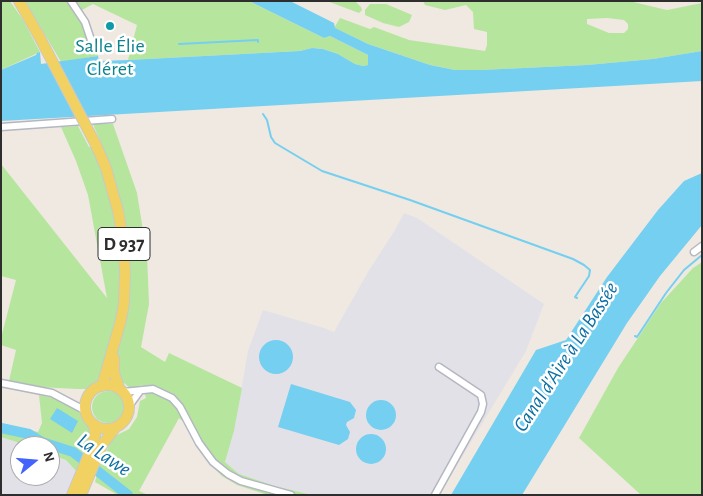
<!DOCTYPE html>
<html>
<head>
<meta charset="utf-8">
<style>
  body { margin:0 }
  #map { position:relative; width:703px; height:496px; overflow:hidden; background:#efe9e1; font-family:"Alegreya Sans",sans-serif }
  canvas { display:block }
  .frame { position:absolute; inset:0; border:2px solid #2e2e2e; pointer-events:none }
  .north { position:absolute; left:10px; top:436px; width:50px; height:50px; box-sizing:border-box; background:#fff; border:1px solid #ababab; border-radius:50%; rotate:73deg; font-size:14px; font-weight:700; line-height:20px; text-align:center; color:#2e2e2e }
  .north::after { content:''; display:block; margin:auto; width:18px; height:22px; background:#4264fb; clip-path:polygon(50% 0,100% 100%,50% 72%,0 100%) }
</style>
</head>
<body>
<div id="map">
<canvas width="703" height="496"></canvas>
<div class="frame"></div>
<div class="north">N</div>
</div>
<script>
const g = document.querySelector('canvas').getContext('2d');
g.lineJoin = 'round';
function fill(path, color) {
  g.fillStyle = color;
  g.fill(path, 'evenodd');
}
function toPath(rows) {
  const path = new Path2D();
  for (const r of rows) {
    if (r.length === 3) {
      path.moveTo(r[0] + r[2], r[1]);
      path.arc(r[0], r[1], r[2], 0, 2 * Math.PI);
      continue;
    }
    path.moveTo(r[0], r[1]);
    for (let i = 2; i < r.length; i += 2) path.lineTo(r[i], r[i + 1]);
  }
  return path;
}
function stroke(path, color, width, dash) {
  g.strokeStyle = color;
  g.lineWidth = width;
  g.lineCap = dash ? 'butt' : 'round';
  g.setLineDash(dash || []);
  g.stroke(path);
}
function write(font, color, halo, rows, align = 'center') {
  g.font = font + ' "Alegreya Sans",sans-serif';
  g.lineWidth = 5;
  g.setLineDash([]);
  g.textBaseline = 'middle';
  g.strokeStyle = halo;
  g.fillStyle = color;
  for (const [text, x, y, turn = 0] of rows) {
    g.save();
    g.translate(x, y);
    g.rotate((+turn || 0) * Math.PI / 180);
    g.textAlign = isNaN(turn) ? turn : align;
    if (halo) g.strokeText(text, 0, 0);
    g.fillText(text, 0, 0);
    g.restore();
  }
}
const industrial = toPath([
  [404,213,417,218,544,304,526,351,439,495,312,495,275,486,239,474,225,462,234,431,248,351,263,310,324,328,334,332,368,272,395,230],
  [1,437,29,446,20,446,20,476,50,476,50,454,66,460,78,473,76,495,1,495]
]);
const green = toPath([
  [1,1,10,1,23,20,40,52,1,70],
  [25,1,249,1,324,38,330,36,368,55,368,60,369,62,368,65,363,66,355,64,338,54,323,49,312,48,300,51,128,60,137,25,93,4,82,10,95,40,98,56,61,62],
  [327,1,355,1,361,7,362,10,359,13],
  [423,1,629,1,667,10,702,3,702,51,653,59,587,65,481,70,455,70,430,65,368,44,334,28,340,18,370,29,374,27,409,40,485,51,487,45,487,32,474,29,473,12,466,5,445,10,425,5],
  [607,18,624,20,628,24,628,29,624,33,609,33,587,24,587,19],
  [370,4,386,4,412,15,409,22,399,27,383,23,365,15,365,10],
  [93,124,113,124,137,193,147,255,149,304,141,347,165,362,169,353,242,388,234,431,225,462,239,474,275,486,312,495,268,495,237,485,222,476,207,461,194,441,186,424,179,418,139,491,148,495,118,495,95,482,99,467,113,437,129,429,137,417,140,401,146,398,143,385,130,388,124,383,97,381,87,389,77,389,39,387,9,381,16,350,1,345,1,338,16,280,1,276,1,164,107,298,88,195,76,161,61,127,78,126,89,147,101,143],
  [702,262,702,495,641,495,579,438,618,368,661,303,693,268],
  [108,407,16],
  [39,395,53,398,73,407,82,415,89,426,91,435,78,473,66,460,50,454,50,446,29,446,1,437,1,423,38,432,42,423]
]);
const water = toPath([
  [249,1,290,1,334,23,335,28,368,44,430,65,455,70,481,70,587,65,653,59,702,51,702,81,1,121,1,70,36,55,37,53,40,52,41,64,98,56,99,61,128,60,300,51,312,48,323,49,338,54,355,64,363,66,368,65,368,55,330,36,324,38],
  [702,173,702,225,660,276,627,323,522,495,451,495,536,350,566,340,607,277,658,210,684,181],
  [276,357,17],
  [291,384,350,402,356,410,354,418,347,422,346,425,350,432,348,439,339,445,278,427],
  [381,415,15],
  [57,408,78,421,72,433,50,419],
  [371,449,15]
]);
const stream = toPath([
  [179,44,258,40,258,42],
  [263,114,267,120,271,137,275,143,322,171,410,200,573,259,584,265,590,270,589,276,575,297,577,298],
  [635,336,637,337,666,293,684,270,702,255]
]);
const river = toPath([
  [1,428,29,434,42,442,73,452,128,495]
]);
const street = toPath([
  [71,1,85,22,91,40],
  [1,127,112,119],
  [694,252,702,246],
  [1,383,52,393,86,411],
  [123,392,153,389,172,398,180,407,199,443,213,462,228,474,241,481,291,495],
  [129,406,140,391],
  [435,495,481,412,483,404,481,395,439,367]
]);
const primary = toPath([
  [19,1,40,38],
  [96,145,106,168,118,211,122,233,125,271,124,303,121,320,102,386],
  [114,358,114,373,119,388],
  [107,407,22],
  [72,495,92,447,95,435,94,424],
  [81,495,102,445,115,428]
]);
const primaryBridge = toPath([
  [40,38,96,145]
]);
const markers = [
  [110,26,5,"#0f9aa8"]
];
const shields = [
  [124,244,52]
];
const shieldNames = [
  ["D 937",124,244]
];
const cultureNames = [
  ["Salle Élie",110,46],
  ["Cléret",110,69]
];
const waterNames = [
  ["Canal d'Aire à La Bassée",566,357,-57],
  ["La Lawe",104,455,34]
];
fill(industrial, '#e3e1e8');
fill(green, '#b6e59e');
fill(water, '#75cff0');
stroke(stream, '#75cff0', 2);
stroke(river, '#75cff0', 10);
stroke(street, '#b4b7c1', 9);
stroke(primary, '#c9c9c9', 12);
stroke(street, '#fff', 6);
stroke(primary, '#f2d163', 10);
stroke(primaryBridge, '#c9c9c9', 12, []);
stroke(primaryBridge, '#f2d163', 10);
for (const [x, y, r, color] of markers) {
  const dot = new Path2D();
  dot.arc(x, y, r, 0, 2 * Math.PI);
  g.fillStyle = color;
  g.fill(dot);
  stroke(dot, '#fff', 2);
}
for (const [x, y, w] of shields) {
  const box = new Path2D();
  box.roundRect(x - w / 2, y - 16.5, w, 33, 4);
  g.fillStyle = '#fff';
  g.fill(box);
  stroke(box, '#2e2e2e', 1);
}
write('bold 19px', '#2e2e2e', null, shieldNames);
write('20px', '#0d838f', '#fff', cultureNames);
write('italic 21px', '#0d6fa3', '#fff', waterNames);
</script>
</body>
</html>
